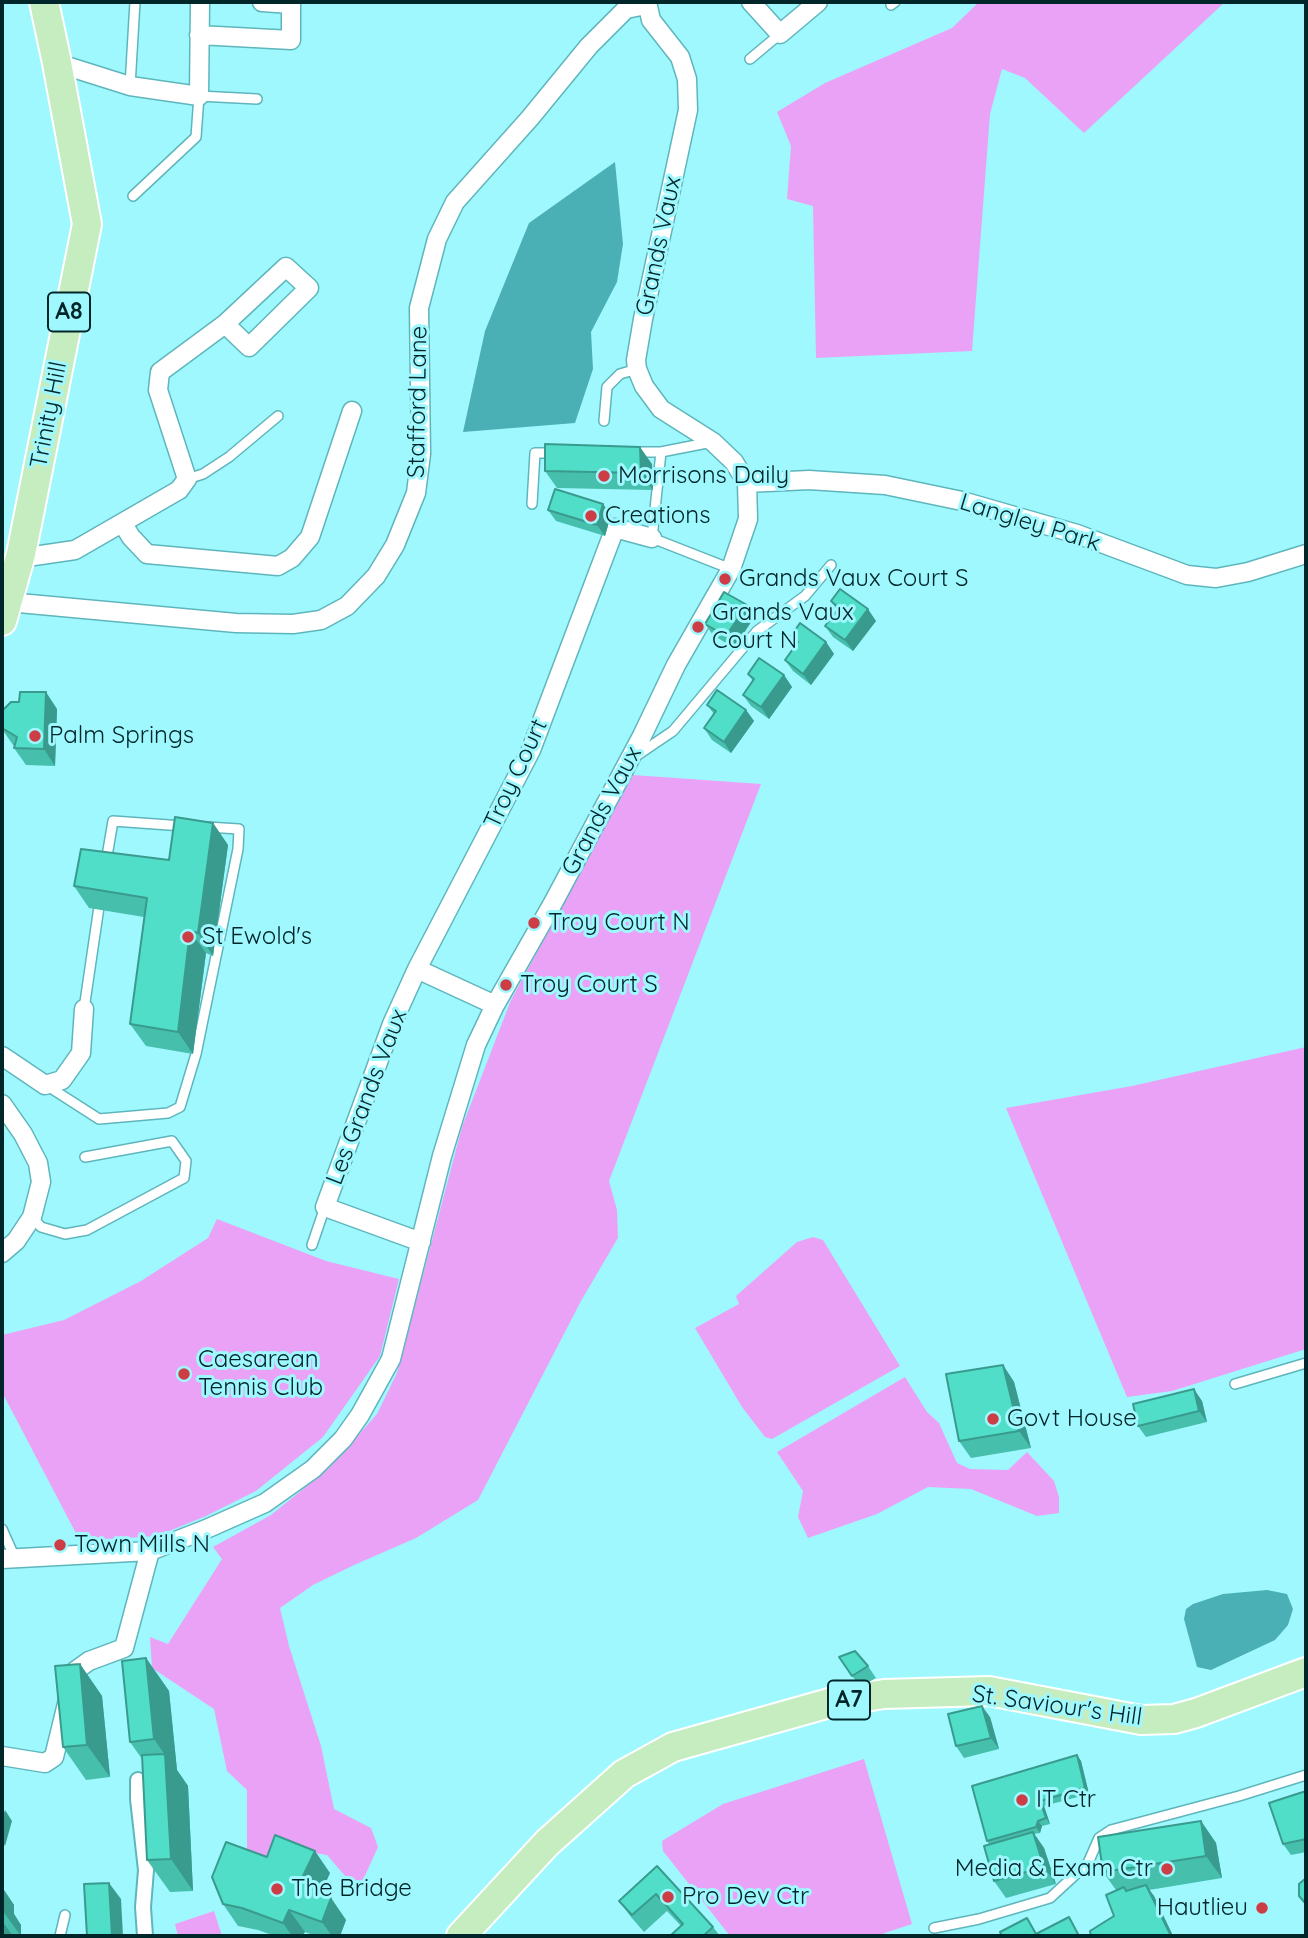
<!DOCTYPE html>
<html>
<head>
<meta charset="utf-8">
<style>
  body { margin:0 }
  #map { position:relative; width:1308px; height:1938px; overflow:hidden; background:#a0f8ff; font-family:Quicksand,sans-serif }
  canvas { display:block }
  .frame { position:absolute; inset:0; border:4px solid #002629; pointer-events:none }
</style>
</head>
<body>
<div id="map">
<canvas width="1308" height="1938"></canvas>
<div class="frame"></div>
</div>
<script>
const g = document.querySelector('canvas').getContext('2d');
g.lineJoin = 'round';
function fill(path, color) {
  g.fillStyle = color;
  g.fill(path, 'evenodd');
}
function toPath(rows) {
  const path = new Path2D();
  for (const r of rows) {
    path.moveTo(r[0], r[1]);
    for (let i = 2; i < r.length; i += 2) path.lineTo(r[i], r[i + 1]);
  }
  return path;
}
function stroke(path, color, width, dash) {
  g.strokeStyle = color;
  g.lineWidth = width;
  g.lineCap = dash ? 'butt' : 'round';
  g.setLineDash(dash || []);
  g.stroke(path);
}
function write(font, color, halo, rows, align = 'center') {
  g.font = font + ' Quicksand,sans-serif';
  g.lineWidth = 6;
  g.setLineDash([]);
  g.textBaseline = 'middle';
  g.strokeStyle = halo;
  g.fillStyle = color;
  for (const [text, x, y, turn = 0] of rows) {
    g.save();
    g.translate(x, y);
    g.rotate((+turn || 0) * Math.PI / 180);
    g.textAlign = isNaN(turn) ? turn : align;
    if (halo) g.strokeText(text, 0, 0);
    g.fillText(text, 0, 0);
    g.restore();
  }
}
const green = toPath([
  [979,2,1225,2,1084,133,1025,78,1002,69,990,114,972,351,816,358,813,206,787,199,791,146,777,112,825,83,952,28],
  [633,775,761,784,609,1181,617,1210,618,1238,581,1301,478,1500,416,1538,354,1565,313,1585,280,1608,289,1646,321,1746,334,1809,371,1828,378,1847,358,1891,327,1855,294,1850,283,1860,247,1856,247,1790,227,1771,214,1709,152,1668,150,1637,168,1644,222,1559,213,1547,271,1515,328,1469,377,1414,397,1373,462,1127,511,1000],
  [1306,1047,1306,1349,1172,1391,1127,1397,1006,1108,1132,1086],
  [217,1219,326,1261,399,1279,380,1356,323,1437,256,1491,206,1516,157,1536,80,1541,2,1392,2,1335,64,1320,141,1281,208,1238],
  [813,1237,823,1240,900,1366,772,1439,765,1437,742,1407,695,1328,739,1304,736,1296,797,1242],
  [905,1377,927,1412,939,1423,957,1463,970,1469,1008,1470,1027,1452,1054,1481,1059,1497,1059,1513,1037,1516,971,1489,928,1487,877,1514,808,1538,798,1517,803,1491,777,1452],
  [864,1759,912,1924,876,1936,730,1936,663,1851,662,1841,723,1804],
  [214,1911,222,1936,178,1936,175,1924]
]);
const water = toPath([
  [615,162,623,244,617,282,591,332,593,369,575,423,463,432,485,331,529,223],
  [1267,1590,1287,1594,1293,1609,1288,1625,1275,1640,1211,1670,1197,1667,1184,1619,1186,1609,1193,1604,1223,1594]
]);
const service = toPath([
  [891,5,895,2],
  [750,59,780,34],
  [130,86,135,2],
  [133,196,196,137,199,96,257,99],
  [604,421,607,387,620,374,637,369],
  [633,452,661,452,712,442],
  [661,452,652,538,731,569],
  [187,479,203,474,229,457,278,416],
  [532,504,535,453,556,453],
  [636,756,673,731,757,631,805,596,831,565],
  [106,862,113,821,183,826],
  [84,1009,100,900],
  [46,1085,99,1119,168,1113,180,1107,196,1054,238,849,239,829,207,827],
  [32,1217,41,1227,65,1234,87,1230,184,1178,186,1161,172,1141,85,1157],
  [312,1245,325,1207],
  [1235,1384,1306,1363],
  [2,1529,15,1558],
  [934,1928,979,1919,1050,1898,1088,1863,1099,1838,1111,1830,1239,1796,1306,1775],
  [60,1936,65,1915]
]);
const pedestrian = toPath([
  [138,1780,138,1799,146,1870,143,1907,145,1936]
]);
const minor = toPath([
  [751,2,780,34,818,2],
  [199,35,291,40,291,4,262,2],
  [57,63,130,86,199,96,200,2],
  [747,483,809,480,885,485,962,501,1077,534,1187,575,1216,578,1248,572,1306,554],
  [123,524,131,537,147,554,278,566,292,558,310,537,352,411],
  [21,554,34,556,75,550,179,490,187,479,158,390,160,372,225,324,286,267,309,288,249,347,225,324],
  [8,602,236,623,293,624,321,620,347,606,376,576,395,545,416,493,421,454,419,308,437,239,455,202,530,118,589,46,626,9,646,5],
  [417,969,392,1024,325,1207,421,1242],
  [495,1005,417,969,531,750,615,528,652,538],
  [2,1056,45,1085,62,1080,81,1053,84,1009],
  [2,1104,23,1134,38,1163,41,1182,32,1217,16,1241,2,1253],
  [2,1559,150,1551,204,1530,265,1503,313,1469,343,1439,360,1415,391,1359,442,1156,476,1045,495,1005,553,903,642,736,676,665,731,569,748,519,747,483,734,462,713,442,661,409,644,386,637,369,636,360,643,319,688,110,687,79,680,57,651,20,647,2],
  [2,1756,45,1763,54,1757,75,1671,89,1661,124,1648,150,1551]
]);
const primary = toPath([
  [2,621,21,554,87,224,57,63,44,2],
  [461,1936,547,1843,624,1774,673,1747,833,1702,884,1694,989,1691,1141,1720,1174,1719,1196,1713,1306,1672]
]);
const wall = toPath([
  [652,464,653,490,557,488,545,471],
  [603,504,611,515,605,536,556,521,548,510],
  [831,601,876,621,853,651,833,637,825,626,837,610],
  [747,605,755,616,734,648,713,635,705,624],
  [791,636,826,642,834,654,811,685,793,671,785,660,796,645],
  [748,674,784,675,792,687,769,719,751,706,743,695,753,681],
  [707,705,746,710,754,721,731,753,712,740,704,728,714,714],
  [57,709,55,766,26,765,14,748,15,746,13,745,2,729],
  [213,823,228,845,213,956,206,953,193,1054,146,1046,130,1024,144,917,89,908,74,886,169,860],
  [1003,1365,1014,1382,1031,1448,971,1458,959,1441],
  [1202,1401,1207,1422,1146,1437,1138,1426],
  [839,1657,868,1666,876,1678,860,1687],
  [146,1658,169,1691,177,1770,188,1786,193,1891,170,1892,147,1860,142,1759,130,1742],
  [80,1664,102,1696,110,1777,86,1780,63,1747],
  [990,1717,999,1749,964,1758,956,1746],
  [1077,1755,1081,1761,1089,1794,1044,1806,1050,1824,1042,1826,1040,1833,1034,1834,1044,1848,1056,1884,1006,1898,994,1881,989,1844,987,1841],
  [1306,1791,1306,1852,1291,1855,1283,1844],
  [1201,1821,1216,1843,1222,1878,1149,1890,1154,1896,1173,1936,1091,1936,1114,1916,1116,1890,1103,1872],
  [267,1857,330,1873,321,1892,331,1898,346,1920,340,1936,316,1936,305,1932,302,1936,275,1936,258,1930,238,1926,223,1904],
  [657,1866,713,1927,720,1936,670,1936,681,1926,667,1911,644,1932,631,1917,619,1901],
  [2,1887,14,1905,14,1914,21,1925,21,1936,2,1936]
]);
const shadedWall = toPath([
  [640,447,652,464,653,490,641,473],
  [603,504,611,515,605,536,597,525],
  [747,605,755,616,734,648,726,636],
  [868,609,876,621,853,651,845,640],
  [826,642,834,654,811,685,803,674],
  [784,675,792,687,769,719,761,707],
  [46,692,57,709,55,766,44,749],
  [746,710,754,721,731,753,724,742],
  [213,823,228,845,213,956,198,933],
  [190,931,206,953,193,1054,178,1032],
  [1003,1365,1014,1382,1031,1448,1019,1431],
  [1194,1389,1202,1401,1207,1422,1199,1411],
  [146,1658,169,1691,177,1770,188,1786,193,1891,171,1859,165,1755,154,1739],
  [80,1664,102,1696,110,1777,87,1745],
  [982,1706,990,1717,999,1749,991,1738],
  [1077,1755,1081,1761,1089,1794,1085,1788],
  [1040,1801,1044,1806,1050,1824,1046,1818],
  [5,1810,12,1821,5,1846,2,1841,2,1819],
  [1038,1821,1042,1826,1040,1833,1036,1827],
  [1201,1821,1216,1843,1222,1878,1206,1856],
  [1033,1832,1044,1848,1056,1884,1044,1867],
  [315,1851,330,1873,321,1893,331,1898,346,1920,340,1936,332,1936,322,1922,303,1876],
  [109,1883,121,1899,123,1936,112,1936],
  [1146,1885,1154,1896,1173,1936,1171,1936],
  [2,1887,14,1905,14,1914,21,1925,21,1936,2,1910],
  [289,1910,305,1932,302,1936,292,1936,283,1923],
  [2,1921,13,1936,2,1936]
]);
const building = toPath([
  [545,444,640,447,641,473,545,471,545,444],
  [555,489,603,504,597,525,548,510,555,489],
  [840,589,868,609,845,640,825,626,839,608,831,601,840,589],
  [724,592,747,605,726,636,705,624,724,592],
  [800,623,826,642,803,674,785,660,798,642,791,636,800,623],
  [759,658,784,675,761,707,743,695,754,679,748,674,759,658],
  [717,690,746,710,724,742,704,728,716,711,707,705,717,690],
  [20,692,46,692,44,749,14,748,17,737,2,728,3,710,11,702,19,702,20,692],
  [175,817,213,823,198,933,190,931,178,1032,130,1024,147,898,74,886,81,849,169,860,175,817],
  [1003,1365,1019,1431,959,1441,946,1374,1003,1365],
  [1194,1389,1199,1411,1138,1426,1133,1404,1194,1389],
  [855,1651,868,1666,852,1676,839,1657,855,1651],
  [146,1658,154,1739,130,1742,122,1661,146,1658],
  [80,1664,87,1745,63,1747,55,1666,80,1664],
  [982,1706,991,1738,956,1746,948,1714,982,1706],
  [165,1754,171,1859,147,1860,142,1755,165,1754],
  [1077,1755,1085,1788,1040,1801,1046,1818,1038,1821,1036,1827,987,1841,972,1786,1077,1755],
  [1306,1791,1306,1839,1283,1844,1269,1803,1306,1791],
  [1201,1821,1206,1856,1103,1872,1098,1837,1201,1821],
  [1033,1832,1044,1867,994,1881,984,1846,1033,1832],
  [275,1835,315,1851,303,1876,315,1884,314,1887,331,1898,322,1922,289,1910,283,1923,242,1908,223,1904,212,1877,226,1842,267,1857,275,1835],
  [657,1866,713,1927,703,1936,670,1936,683,1924,656,1894,632,1915,619,1901,657,1866],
  [1306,1878,1306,1904,1299,1896,1299,1884,1306,1878],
  [109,1883,112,1936,87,1936,84,1884,109,1883],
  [1146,1885,1171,1936,1091,1936,1090,1931,1114,1916,1106,1895,1124,1887,1126,1891,1146,1885],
  [1069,1917,1079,1936,1002,1936,1000,1932,1027,1918,1036,1934,1069,1917]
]);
const markers = [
  [604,476,7,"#cd3d46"],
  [591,516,7,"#cd3d46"],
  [725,579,7,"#cd3d46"],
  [698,627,7,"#cd3d46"],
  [35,736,7,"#cd3d46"],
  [534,923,7,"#cd3d46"],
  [188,937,7,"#cd3d46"],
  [506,985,7,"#cd3d46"],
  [184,1374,7,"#cd3d46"],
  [993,1419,7,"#cd3d46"],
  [60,1545,7,"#cd3d46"],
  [1022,1800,7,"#cd3d46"],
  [1167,1869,7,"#cd3d46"],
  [277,1889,7,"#cd3d46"],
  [668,1897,7,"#cd3d46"],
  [1262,1908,7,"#cd3d46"]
];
const shields = [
  [69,312,42],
  [849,1700,42]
];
const shieldNames = [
  ["A8",69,312],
  ["A7",849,1700]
];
const streetNames = [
  ["Grands Vaux",659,246,-78],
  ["Stafford Lane",418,402,-89],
  ["Trinity Hill",49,415,-79],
  ["Langley Park",1030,523,17],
  ["Troy Court",516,774,-65],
  ["Grands Vaux",602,811,-62],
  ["Les Grands Vaux",367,1097,-69],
  ["St. Saviour's Hill",1057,1706,8]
];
const poiNames = [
  ["Morrisons Daily",618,476],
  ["Creations",605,516],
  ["Grands Vaux Court S",739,579],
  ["Grands Vaux",712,613],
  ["Court N",712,641],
  ["Palm Springs",49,736],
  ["Troy Court N",548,923],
  ["St Ewold's",202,937],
  ["Troy Court S",520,985],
  ["Caesarean",198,1360],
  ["Tennis Club",198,1388],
  ["Govt House",1007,1419],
  ["Town Mills N",74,1545],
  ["IT Ctr",1036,1800],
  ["Media & Exam Ctr",1153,1869,"right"],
  ["The Bridge",291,1889],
  ["Pro Dev Ctr",682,1897],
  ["Hautlieu",1248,1908,"right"]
];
fill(green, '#eaa2f6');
fill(water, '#4bafb6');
stroke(service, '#5eb6bc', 12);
stroke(pedestrian, '#5eb6bc', 18);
stroke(minor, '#5eb6bc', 21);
stroke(primary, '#fff', 32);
stroke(service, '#fff', 9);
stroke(pedestrian, '#fff', 14);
stroke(minor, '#fff', 18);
stroke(primary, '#c5edc0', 28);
fill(wall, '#46bfad');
fill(shadedWall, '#399b8d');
fill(building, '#51dec9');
stroke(building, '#399b8d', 2);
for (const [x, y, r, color] of markers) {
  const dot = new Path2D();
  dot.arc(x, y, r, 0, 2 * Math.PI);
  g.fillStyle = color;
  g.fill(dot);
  stroke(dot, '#a0f8ff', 2.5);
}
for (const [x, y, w] of shields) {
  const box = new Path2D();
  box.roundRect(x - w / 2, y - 19.5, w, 39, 5);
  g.fillStyle = '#a0f8ff';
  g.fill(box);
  stroke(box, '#002629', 2);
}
write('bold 23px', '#002629', null, shieldNames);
write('24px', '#002629', '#a0f8ff', streetNames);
write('24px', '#002629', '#a0f8ff', poiNames, 'left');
</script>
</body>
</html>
